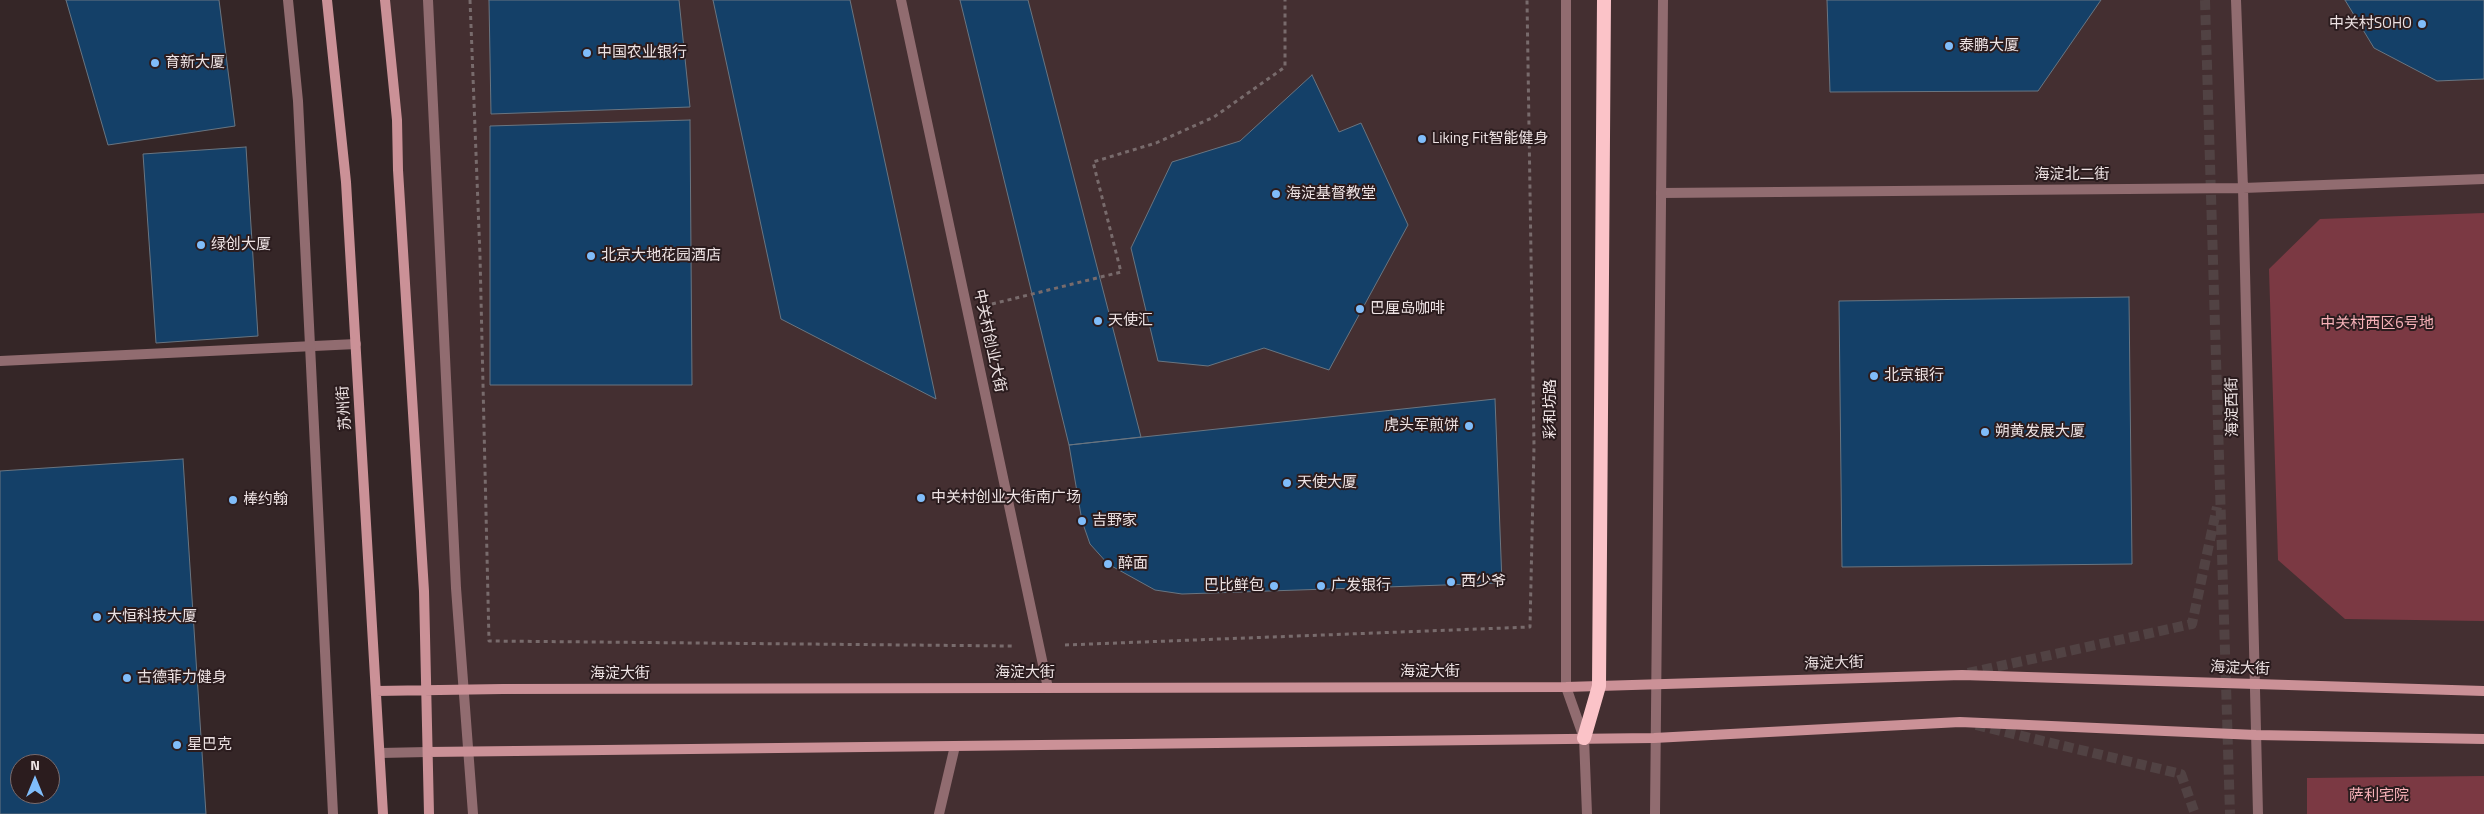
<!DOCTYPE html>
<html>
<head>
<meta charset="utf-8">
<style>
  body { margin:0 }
  #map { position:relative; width:2484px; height:814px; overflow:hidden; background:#352627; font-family:"Titillium Web",sans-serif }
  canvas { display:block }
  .north { position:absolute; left:10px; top:754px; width:50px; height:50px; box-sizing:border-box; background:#2b1c1e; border:1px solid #796b6d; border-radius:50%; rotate:0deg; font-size:14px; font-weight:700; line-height:20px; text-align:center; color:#ede2e3 }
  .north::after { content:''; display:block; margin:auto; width:18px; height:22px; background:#80bdfa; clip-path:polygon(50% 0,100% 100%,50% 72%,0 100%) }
</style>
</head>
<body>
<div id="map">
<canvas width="2484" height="814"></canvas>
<div class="north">N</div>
</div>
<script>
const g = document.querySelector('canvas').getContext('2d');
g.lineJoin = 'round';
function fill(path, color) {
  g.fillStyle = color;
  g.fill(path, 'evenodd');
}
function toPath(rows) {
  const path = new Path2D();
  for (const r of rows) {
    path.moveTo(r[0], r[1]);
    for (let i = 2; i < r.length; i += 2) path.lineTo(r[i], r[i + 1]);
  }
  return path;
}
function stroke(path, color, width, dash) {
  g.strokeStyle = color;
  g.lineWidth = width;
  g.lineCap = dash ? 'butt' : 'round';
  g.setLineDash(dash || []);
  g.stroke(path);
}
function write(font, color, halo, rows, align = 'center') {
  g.font = font + ' "Titillium Web","Noto Sans SC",sans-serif';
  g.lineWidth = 4;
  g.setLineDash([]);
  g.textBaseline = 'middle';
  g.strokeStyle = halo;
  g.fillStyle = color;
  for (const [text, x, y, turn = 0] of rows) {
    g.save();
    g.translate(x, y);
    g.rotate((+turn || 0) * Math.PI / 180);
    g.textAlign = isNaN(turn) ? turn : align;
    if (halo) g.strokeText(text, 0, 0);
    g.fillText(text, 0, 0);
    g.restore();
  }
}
const built = toPath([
  [384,0,2484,0,2484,814,429,814,397,120]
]);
const green = toPath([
  [2484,213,2484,621,2345,619,2278,560,2269,269,2320,219],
  [2484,776,2484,814,2307,814,2307,778]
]);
const building = toPath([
  [66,0,219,0,235,126,108,145,66,0],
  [489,0,679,0,690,107,491,114,489,0],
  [713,0,850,0,936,399,781,319,713,0],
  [960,0,1028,0,1141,437,1069,445,960,0],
  [1827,0,2101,0,2038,91,1830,92,1827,0],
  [2345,0,2484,0,2484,79,2437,81,2374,48,2345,0],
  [1312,75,1339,132,1361,123,1408,225,1329,370,1264,348,1208,366,1158,361,1131,248,1172,162,1240,141,1312,75],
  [690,120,692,385,490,385,490,126,690,120],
  [246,147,258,336,156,343,143,154,246,147],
  [2129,297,2132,564,1842,567,1839,301,2129,297],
  [1495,399,1502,583,1182,594,1155,590,1108,564,1090,544,1082,521,1069,445,1495,399],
  [183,459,206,814,0,814,0,471,183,459],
  [20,764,50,764,50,794,20,794,20,764]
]);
const tertiaryTunnel = toPath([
  [2205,0,2230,814],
  [1968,673,2192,624,2217,507],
  [1976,725,2181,774,2195,814]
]);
const path = toPath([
  [470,0,480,256,489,641,1012,646],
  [992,304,1121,272,1093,162,1156,143,1214,117,1285,67,1285,0],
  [1065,645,1530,627,1534,446,1527,0]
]);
const service = toPath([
  [0,361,356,344],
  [939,814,955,746]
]);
const pedestrian = toPath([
  [901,0,1048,688]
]);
const minor = toPath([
  [2236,0,2243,188,2258,814],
  [1661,193,2243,188,2484,179]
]);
const tertiary = toPath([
  [288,0,298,101,333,814],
  [428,0,456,588,473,814],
  [1566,0,1566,687,1584,738,1587,814],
  [380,753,428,752],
  [1655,814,1663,0]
]);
const secondary = toPath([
  [327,0,346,182,383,814],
  [385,0,397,120,398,170,424,591,429,814],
  [376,691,503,689,1566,687,1962,675,2484,691],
  [428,752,1654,738,1960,722,2256,735,2484,739]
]);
const trunk = toPath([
  [1584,738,1599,686,1604,0]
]);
const markers = [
  [2422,24,5,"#80bdfa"],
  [1949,46,5,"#80bdfa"],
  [587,53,5,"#80bdfa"],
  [155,63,5,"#80bdfa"],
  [1422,139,5,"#80bdfa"],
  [1276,194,5,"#80bdfa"],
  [201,245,5,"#80bdfa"],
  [591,256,5,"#80bdfa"],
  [1360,309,5,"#80bdfa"],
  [1098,321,5,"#80bdfa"],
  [1874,376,5,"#80bdfa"],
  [1469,426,5,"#80bdfa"],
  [1985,432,5,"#80bdfa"],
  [1287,483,5,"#80bdfa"],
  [921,498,5,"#80bdfa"],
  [233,500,5,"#80bdfa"],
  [1082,521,5,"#80bdfa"],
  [1108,564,5,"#80bdfa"],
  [1451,582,5,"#80bdfa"],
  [1274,586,5,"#80bdfa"],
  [1321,586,5,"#80bdfa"],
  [97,617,5,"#80bdfa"],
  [127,678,5,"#80bdfa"],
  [177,745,5,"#80bdfa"]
];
const poiNames = [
  ["中关村SOHO",2412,24,"right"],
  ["泰鹏大厦",1959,46],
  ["中国农业银行",597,53],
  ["育新大厦",165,63],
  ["Liking Fit智能健身",1432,139],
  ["海淀基督教堂",1286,194],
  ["绿创大厦",211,245],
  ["北京大地花园酒店",601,256],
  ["巴厘岛咖啡",1370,309],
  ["天使汇",1108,321],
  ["北京银行",1884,376],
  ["虎头军煎饼",1459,426,"right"],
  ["朔黄发展大厦",1995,432],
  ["天使大厦",1297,483],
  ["中关村创业大街南广场",931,498],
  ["棒约翰",243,500],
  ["吉野家",1092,521],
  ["醉面",1118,564],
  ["西少爷",1461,582],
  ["巴比鲜包",1264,586,"right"],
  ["广发银行",1331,586],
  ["大恒科技大厦",107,617],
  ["古德菲力健身",137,678],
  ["星巴克",187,745]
];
const streetNames = [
  ["海淀北二街",2072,175],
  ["中关村创业大街",989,341,78],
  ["海淀西街",2233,407,-91],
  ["苏州街",345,408,-94],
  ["彩和坊路",1551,409,-90],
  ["海淀大街",1834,664,-2],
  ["海淀大街",2240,669,2],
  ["海淀大街",1430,672],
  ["海淀大街",1025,673],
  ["海淀大街",620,674]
];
const parkNames = [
  ["中关村西区6号地",2377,324],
  ["萨利宅院",2379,796]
];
fill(built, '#442f31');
fill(green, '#7b3943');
fill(building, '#144068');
stroke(building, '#697581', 1);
stroke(tertiaryTunnel, '#514243', 10, [10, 5]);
stroke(path, '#786b6c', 3, [4, 4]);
stroke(service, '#916c70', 10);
stroke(pedestrian, '#916c70', 10);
stroke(minor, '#916c70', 10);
stroke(tertiary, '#916c70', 10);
stroke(secondary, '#cb9197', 10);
stroke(trunk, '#fbc3c8', 14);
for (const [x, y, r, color] of markers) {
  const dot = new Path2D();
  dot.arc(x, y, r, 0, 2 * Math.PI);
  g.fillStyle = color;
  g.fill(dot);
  stroke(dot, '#2b1c1e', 2);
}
write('15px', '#ede2e3', '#2b1c1e', poiNames, 'left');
write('15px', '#ede2e3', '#2b1c1e', streetNames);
write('15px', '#f7b2b9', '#2b1c1e', parkNames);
</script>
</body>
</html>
